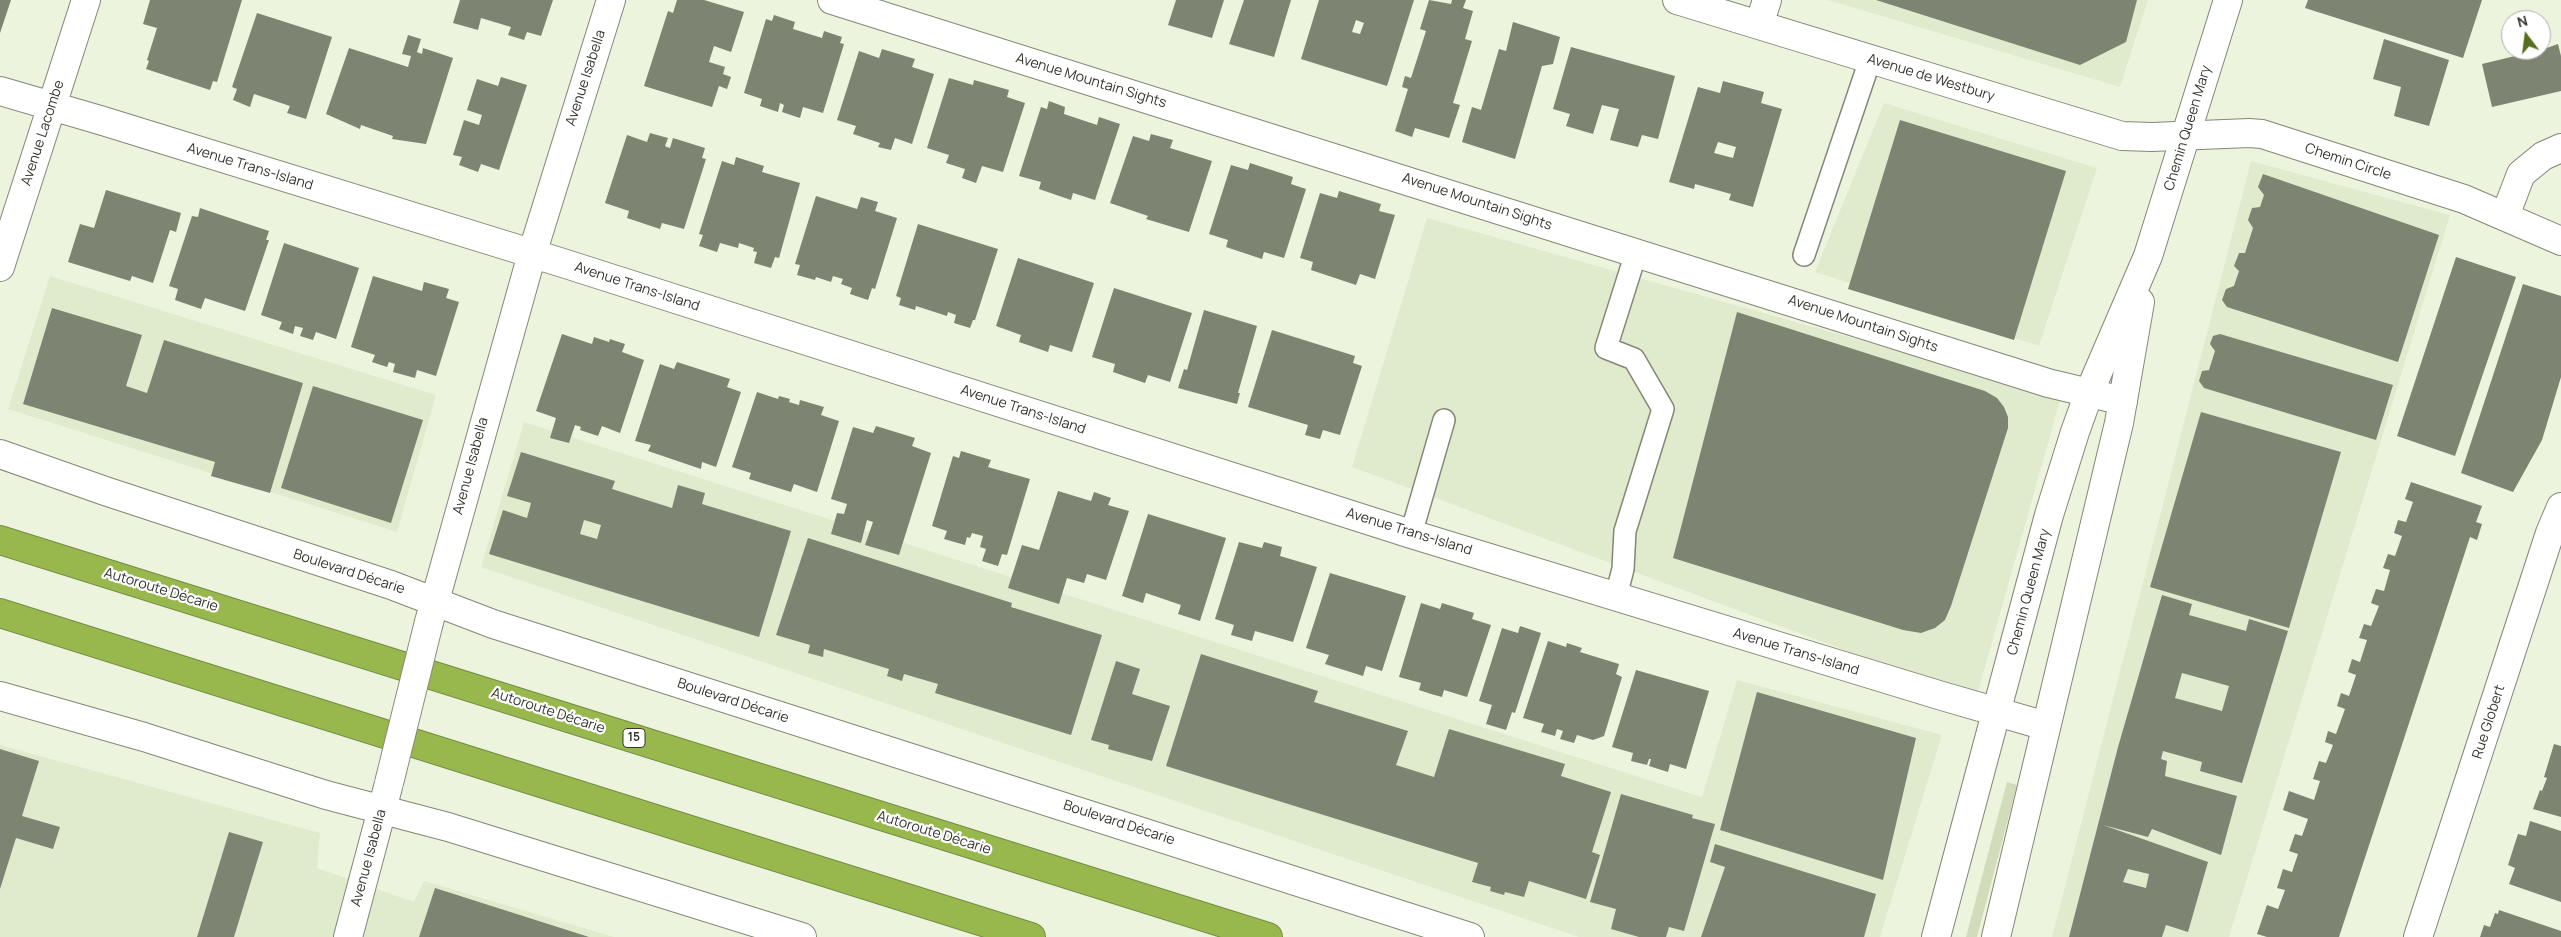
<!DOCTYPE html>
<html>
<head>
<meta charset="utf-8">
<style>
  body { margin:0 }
  #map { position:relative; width:2561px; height:937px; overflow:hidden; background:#ecf4de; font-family:Manrope,sans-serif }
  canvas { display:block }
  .north { position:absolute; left:2501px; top:10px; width:50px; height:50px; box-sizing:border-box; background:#fff; border:1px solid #aeafac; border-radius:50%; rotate:345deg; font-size:14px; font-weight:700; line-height:20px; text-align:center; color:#353830 }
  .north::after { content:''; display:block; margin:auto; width:18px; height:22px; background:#586e1f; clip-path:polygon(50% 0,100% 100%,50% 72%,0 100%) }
</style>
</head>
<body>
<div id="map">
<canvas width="2561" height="937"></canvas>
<div class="north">N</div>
</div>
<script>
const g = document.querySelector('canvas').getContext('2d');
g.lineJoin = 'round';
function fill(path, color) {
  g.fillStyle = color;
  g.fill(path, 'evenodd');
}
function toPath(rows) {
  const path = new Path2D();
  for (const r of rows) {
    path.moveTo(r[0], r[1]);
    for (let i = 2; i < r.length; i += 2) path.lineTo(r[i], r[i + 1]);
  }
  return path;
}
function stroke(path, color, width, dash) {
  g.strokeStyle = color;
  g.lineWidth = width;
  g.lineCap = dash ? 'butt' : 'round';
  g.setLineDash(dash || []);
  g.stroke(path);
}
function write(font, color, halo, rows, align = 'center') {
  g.font = font + ' Manrope,sans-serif';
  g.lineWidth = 4.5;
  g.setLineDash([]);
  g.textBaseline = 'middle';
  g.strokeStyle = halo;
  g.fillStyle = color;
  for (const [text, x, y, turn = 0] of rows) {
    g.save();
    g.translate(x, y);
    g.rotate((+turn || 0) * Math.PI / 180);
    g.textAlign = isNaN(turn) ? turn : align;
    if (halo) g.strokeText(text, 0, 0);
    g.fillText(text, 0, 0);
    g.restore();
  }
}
const built = toPath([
  [1828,0,2148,0,2120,87],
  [1884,103,2097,168,2039,346,1815,272],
  [2251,161,2450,215,2229,937,2052,937],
  [1427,218,2061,397,1976,699,1352,467],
  [50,276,436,395,397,532,8,409],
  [524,422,1702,797,1737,680,1942,735,1880,937,1579,937,481,567],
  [0,745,320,833,317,868,414,902,424,881,614,937,0,937]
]);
const green = toPath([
  [2007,782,2017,785,1977,937,1966,937]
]);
const building = toPath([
  [0,0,11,0,0,33],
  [150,0,242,0,217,82,213,81,210,90,146,69,149,61,147,60,157,28,143,24],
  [460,0,553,0,541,36,527,32,524,40,508,35,511,27,481,18,478,30,453,23],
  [677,0,704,0,744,12,731,52,714,46,709,62,725,67,723,74,731,77,727,89,719,86,712,107,644,86,668,11,673,13],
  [1176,0,1224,0,1212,38,1168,25],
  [1244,0,1291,0,1274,57,1229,44],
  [1319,0,1414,0,1387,86,1301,59],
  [1356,20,1364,23,1360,34,1352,32],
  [1429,0,1451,4,1452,0,1466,0,1463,8,1473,11,1465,39,1472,41,1453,103,1460,105,1449,138,1415,128,1412,137,1395,131,1408,89,1402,87,1405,76,1411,78,1426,31,1420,29],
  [1876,0,2137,0,2126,42,2080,65],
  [2308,0,2482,0,2463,58,2305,8],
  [257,13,332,37,306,119,287,113,290,106,254,94,250,107,233,100,237,89,232,87],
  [774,15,795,22,793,29,806,33,822,38,824,31,842,37,840,43,844,44,823,113,803,107,800,118,782,112,784,105,780,103,778,112,760,106,762,99,744,93,766,19,772,21],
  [1513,22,1560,37,1553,64,1542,66,1515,159,1462,142,1472,107,1481,110,1499,49,1506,51],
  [408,35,421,39,417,52,422,54,423,48,453,58,426,144,392,139,393,136,361,125,360,129,326,114,349,48,408,67,411,56,402,54],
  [2384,39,2449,60,2429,126,2394,116,2401,87,2373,79],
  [2558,44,2561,56,2561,91,2492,107,2482,64,2519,55,2523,53,2522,50,2541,50],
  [1571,47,1675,76,1658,139,1642,135,1638,147,1610,140,1619,109,1602,105,1593,134,1566,126,1570,114,1553,109],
  [882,49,915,59,912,67,934,74,912,144,895,138,891,150,878,147,880,143,853,134,856,126,837,120,859,51,879,58],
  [501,77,527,85,499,170,481,164,478,172,459,165,462,157,453,155,464,120,479,125,482,115,467,110,477,79,498,86],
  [949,78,973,85,974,80,1009,90,1007,97,1025,103,1003,172,982,166,976,183,962,178,965,169,946,163,949,155,927,148],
  [1723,81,1764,92,1761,103,1782,109,1753,207,1729,200,1731,194,1695,184,1694,189,1669,182,1698,87,1720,93],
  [1718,142,1736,147,1733,158,1714,153],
  [1049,101,1065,107,1064,114,1097,125,1099,117,1120,124,1095,200,1073,193,1071,200,1039,189,1041,182,1019,176,1041,107,1047,109],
  [1900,120,2066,171,2014,340,1848,289],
  [650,133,668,138,665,146,667,147,670,148,673,138,705,148,702,158,706,159,684,229,662,223,660,229,627,218,629,211,605,203,627,135,647,142],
  [1151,134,1173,140,1170,148,1212,161,1189,232,1146,219,1148,216,1110,203,1133,136,1149,141],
  [736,157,764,166,762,172,800,183,779,258,775,257,771,268,754,263,757,252,753,251,754,248,739,243,738,248,720,243,717,252,699,246,703,235,699,234,722,161,734,165],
  [1250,163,1293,177,1291,184,1306,189,1284,258,1264,252,1262,259,1226,247,1228,240,1209,234,1231,165,1248,170],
  [2263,174,2439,235,2398,362,2227,307,2222,300,2226,289,2234,286,2239,271,2234,266,2239,253,2245,253,2253,228,2248,220,2252,208,2260,207,2264,195,2258,187],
  [106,190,181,213,176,232,170,230,153,283,132,276,130,281,68,262,80,224,94,228],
  [1339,191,1381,204,1379,211,1395,215,1375,279,1360,274,1356,285,1311,270,1313,262,1300,258,1320,193,1337,198],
  [816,196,857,209,861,197,878,202,875,211,897,218,875,289,872,288,868,300,850,294,852,288,841,284,843,279,833,276,831,282,816,277,815,280,797,275,800,265,795,264],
  [200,208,269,231,266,240,269,240,245,311,205,298,201,309,175,300,178,289,169,286,192,216,198,217],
  [918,224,998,249,975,320,973,320,970,328,954,323,956,315,948,312,947,316,916,306,915,310,899,305,901,298,896,296],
  [284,243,359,268,336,339,316,332,313,340,300,336,303,328,295,326,293,334,279,329,282,322,261,315],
  [2456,257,2516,277,2455,456,2397,436],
  [1018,258,1094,283,1072,352,1050,345,1048,352,1019,342,1021,335,996,326],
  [373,276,422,291,424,282,449,289,446,298,459,302,436,376,417,370,415,378,393,372,395,364,389,362,387,367,372,362,375,355,351,347],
  [2523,284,2561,296,2561,377,2542,440,2513,492,2461,473],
  [1114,288,1192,313,1170,382,1148,375,1145,383,1113,372,1115,364,1092,357],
  [52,308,142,335,126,386,147,393,164,340,303,383,270,493,211,476,215,462,23,404],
  [1204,310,1257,326,1238,393,1240,393,1237,404,1178,388,1184,369,1187,370],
  [1737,312,1985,391,1997,398,2004,407,2008,417,2008,428,1951,606,1945,620,1935,628,1921,633,1903,630,1673,558],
  [1272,330,1355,356,1353,363,1362,366,1340,435,1323,430,1320,439,1305,435,1308,425,1248,407],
  [562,334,592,344,594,337,609,342,610,339,625,344,622,352,644,360,620,433,602,426,598,436,580,430,581,427,575,425,569,443,550,438,556,418,536,411],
  [2220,334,2393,385,2376,440,2204,388,2199,381,2202,371,2209,370,2215,351,2210,344,2213,336],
  [677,362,730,379,727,387,741,392,716,467,702,462,701,469,648,451,651,445,635,441,660,364,674,369],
  [313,386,423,420,391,523,281,488],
  [757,392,778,399,779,396,790,399,789,402,799,405,800,400,824,407,821,415,839,421,817,492,794,484,791,492,749,479,751,473,732,467],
  [2201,412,2341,452,2289,628,2150,587],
  [876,426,915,438,912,446,931,453,899,555,865,545,873,522,867,520,861,543,831,534,837,513,844,514,847,504,831,499,853,427,873,433],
  [961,451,991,460,988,467,1030,479,1007,555,1002,554,998,566,982,561,986,549,980,547,983,536,972,533,970,538,967,537,965,545,944,539,947,531,932,526,953,456,959,458],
  [521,452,615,481,612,489,672,508,678,485,705,493,702,504,791,531,759,637,489,554,503,510,527,518,531,503,507,496],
  [584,520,601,525,597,539,580,534],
  [2411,482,2482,506,2476,522,2482,524,2477,540,2470,537,2339,937,2267,937,2257,934,2267,905,2278,909,2285,890,2277,888,2283,869,2292,872,2298,854,2289,851,2295,834,2302,836,2308,819,2283,810,2289,791,2314,800,2320,781,2313,779,2319,761,2326,763,2333,745,2325,742,2328,731,2336,734,2345,709,2337,706,2341,693,2349,696,2356,675,2348,672,2352,659,2360,662,2367,640,2359,638,2364,624,2371,626,2379,606,2371,603,2376,589,2384,591,2390,570,2383,568,2388,554,2395,556,2402,536,2394,533,2398,520,2406,522,2413,502,2405,499],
  [1058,491,1091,501,1094,492,1111,498,1108,505,1129,511,1106,580,1087,574,1084,583,1067,578,1059,604,1008,588,1022,545,1039,550],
  [1148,514,1226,538,1200,621,1178,614,1181,605,1146,593,1143,603,1122,596],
  [808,538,1012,603,1011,607,1102,635,1071,735,935,693,938,684,904,674,902,681,887,676,889,669,824,649,823,657,808,653,810,645,776,635],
  [1239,542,1262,548,1264,542,1282,547,1280,556,1317,567,1293,642,1255,631,1252,641,1231,635,1234,625,1215,619],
  [1330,573,1406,596,1382,671,1366,666,1363,676,1325,664,1329,655,1306,648],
  [2162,595,2192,604,2189,615,2246,631,2249,619,2288,631,2242,783,2200,771,2202,762,2163,751,2161,759,2167,761,2165,776,2237,796,2221,855,2152,829,2148,837,2103,825,2208,862,2188,932,2166,925,2162,937,2069,937,2118,747],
  [2182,673,2229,686,2222,711,2175,698],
  [2128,869,2149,874,2146,888,2123,882],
  [1421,603,1440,609,1442,603,1474,613,1472,619,1491,625,1467,697,1444,690,1442,697,1431,694,1419,690,1421,683,1399,677],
  [1520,626,1541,633,1515,713,1512,712,1506,730,1486,724,1492,705,1479,701,1502,628,1518,633],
  [1548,641,1566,647,1567,643,1582,648,1580,652,1619,664,1616,674,1622,677,1604,736,1593,740,1577,735,1574,743,1560,739,1563,731,1557,729,1555,736,1541,732,1544,724,1523,718],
  [1201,654,1318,691,1314,702,1408,731,1396,765,1434,777,1449,729,1565,764,1561,776,1611,792,1592,852,1600,855,1586,899,1529,881,1524,897,1505,892,1504,895,1490,891,1491,887,1472,882,1478,863,1166,766],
  [1116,661,1140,669,1132,694,1170,706,1152,761,1108,749,1109,745,1091,740],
  [1636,670,1709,691,1686,769,1670,764,1668,772,1649,766,1651,759,1649,759,1647,765,1631,761,1633,753,1612,747],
  [1757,692,1916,738,1883,880,1720,830],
  [2554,744,2561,746,2561,817,2533,809,2540,790,2542,791,2547,778,2544,777],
  [0,749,39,761,22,816,60,827,53,849,16,838,0,889],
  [1621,794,1693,815,1692,818,1715,824,1684,931,1669,927,1666,937,1639,937,1611,929,1616,909,1590,902],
  [2530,821,2561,831,2561,902,2509,884,2515,868,2508,865,2518,834,2526,836],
  [229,832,263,842,234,937,197,937],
  [1715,844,1876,894,1864,937,1701,937,1725,867,1710,862],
  [435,888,589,937,419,937],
  [2499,910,2561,931,2561,937,2480,937,2484,925,2490,927,2495,913,2498,914]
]);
const lane = toPath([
  [1804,255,1870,60],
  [1411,534,1444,420],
  [1616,596,1623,569,1625,531,1663,409,1634,359,1606,348,1636,253]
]);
const street = toPath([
  [832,0,2048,383,2123,401],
  [1677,0,2122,136,2152,137,2249,133,2262,134,2464,199,2561,241],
  [1759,25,1767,0],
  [0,91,103,121,566,264,1411,534,1942,696,2046,726],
  [2505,216,2521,174,2543,156,2561,148],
  [0,267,86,0],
  [429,622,532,254,611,0],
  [348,937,388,787],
  [2418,937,2550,533,2561,507]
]);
const secondary = toPath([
  [0,454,105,491,391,585,493,624,1470,937],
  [0,696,144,737,326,795,448,827,802,937],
  [1936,937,2049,515,2075,432,2089,393,2148,256,2228,0],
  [1996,937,2119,423,2140,302]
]);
const highway = toPath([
  [0,540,1268,937],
  [0,613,1031,937]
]);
const streetBridge = toPath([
  [389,783,429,622]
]);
const shields = [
  [634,738,22]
];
const shieldNames = [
  ["15",634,738]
];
const streetNames = [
  ["Avenue Isabella",586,78,-72],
  ["Avenue de Westbury",1931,78,17],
  ["Avenue Mountain Sights",1091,81,17],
  ["Chemin Queen Mary",2188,128,-73],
  ["Avenue Lacombe",43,133,-72],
  ["Chemin Circle",2348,162,18],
  ["Avenue Trans-Island",250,167,17],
  ["Avenue Mountain Sights",1477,202,18],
  ["Avenue Trans-Island",637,287,18],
  ["Avenue Mountain Sights",1863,324,18],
  ["Avenue Trans-Island",1023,410,18],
  ["Avenue Isabella",471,466,-75],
  ["Avenue Trans-Island",1409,532,17],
  ["Boulevard Décarie",349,572,18],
  ["Autoroute Décarie",161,590,17],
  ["Chemin Queen Mary",2029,592,-75],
  ["Avenue Trans-Island",1796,652,17],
  ["Boulevard Décarie",733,701,18],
  ["Autoroute Décarie",548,711,18],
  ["Rue Globert",2489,722,-72],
  ["Boulevard Décarie",1119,823,18],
  ["Autoroute Décarie",934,833,17],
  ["Avenue Isabella",369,858,-75]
];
fill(built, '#e0ebce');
fill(green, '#d0dcba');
fill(building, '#7d8471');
stroke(lane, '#818875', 24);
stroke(street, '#818875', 30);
stroke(secondary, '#818875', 30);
stroke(highway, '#758b44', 30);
stroke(lane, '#fff', 21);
stroke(street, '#fff', 28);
stroke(secondary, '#fff', 28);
stroke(highway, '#98b84e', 28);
stroke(streetBridge, '#818875', 30, []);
stroke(streetBridge, '#fff', 28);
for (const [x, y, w] of shields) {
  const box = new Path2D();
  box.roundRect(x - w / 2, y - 9.5, w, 19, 4);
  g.fillStyle = '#fff';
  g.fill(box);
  stroke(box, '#353830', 1);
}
write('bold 12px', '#353830', null, shieldNames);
write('14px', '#353830', '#fff', streetNames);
</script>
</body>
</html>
